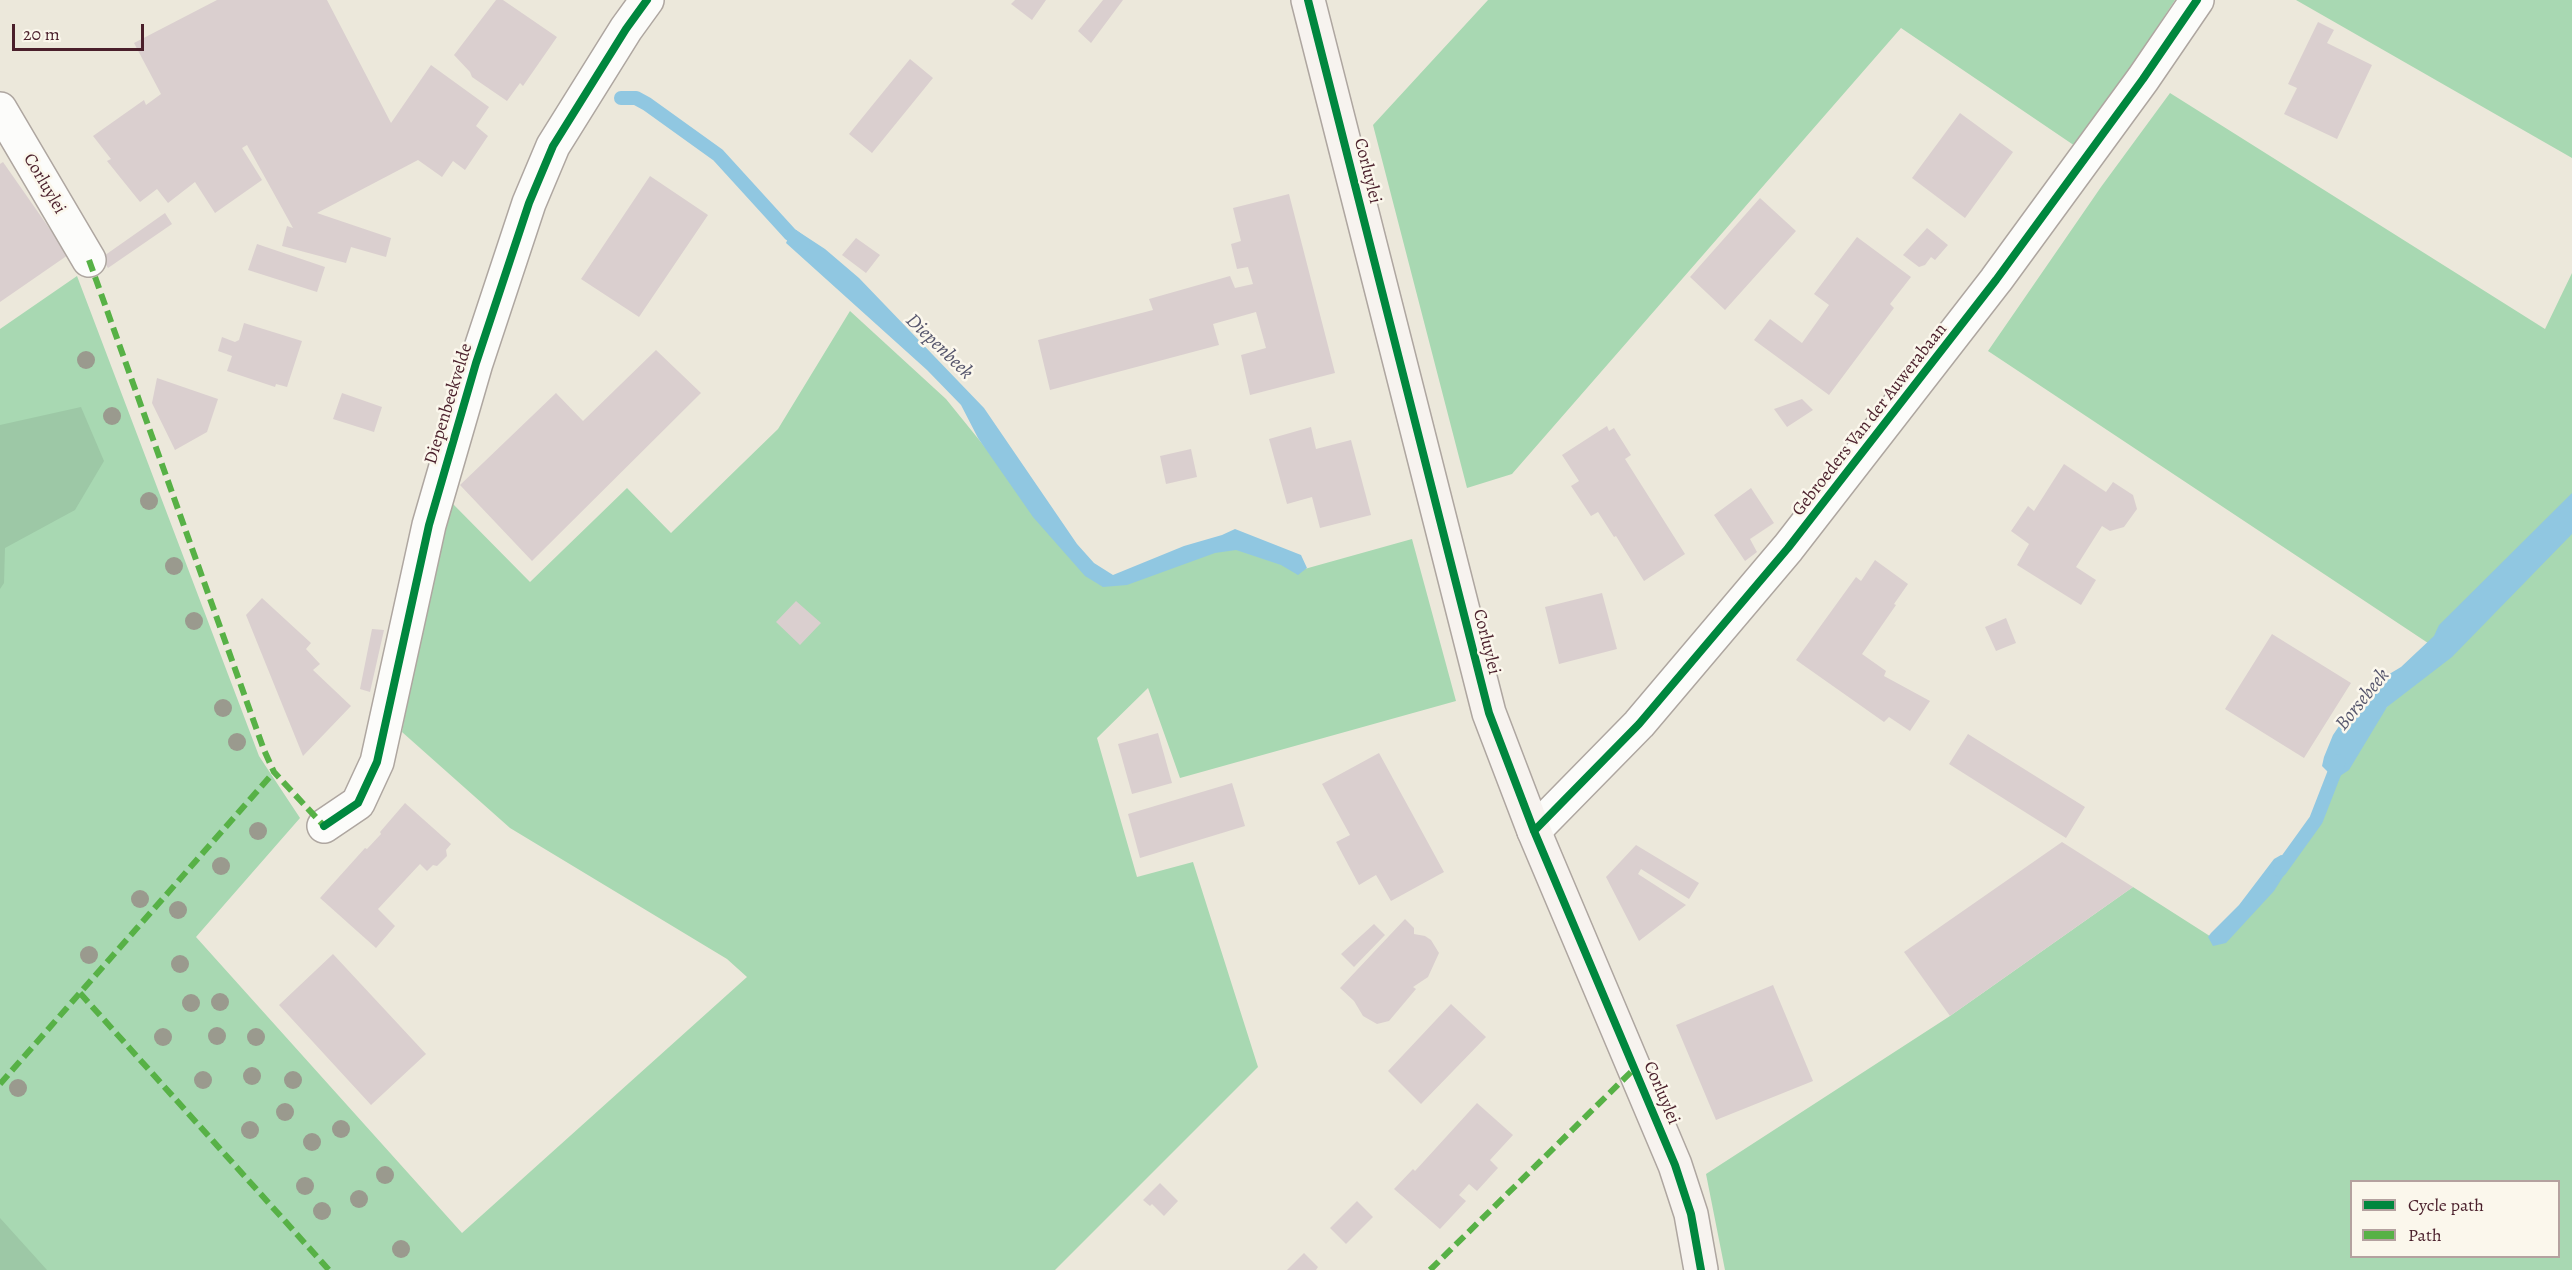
<!DOCTYPE html>
<html>
<head>
<meta charset="utf-8">
<style>
  body { margin:0 }
  #map { position:relative; width:2572px; height:1270px; overflow:hidden; background:#ece8db; font-family:Alegreya,serif }
  canvas { display:block }
  .legend { position:absolute; left:2350px; top:1180px; width:210px; height:78px; box-sizing:border-box; background:#fbf7ec; border:2px solid #b4a19f; margin:0; padding:8px 10px; list-style:none; font-size:18px; color:#4a1f2b }
  .legend li { display:flex; align-items:center; gap:12px; height:30px }
  .legend b { width:30px; border:2px solid #b4a19f }
  .scale { position:absolute; left:12px; top:24px; width:132px; height:27px; box-sizing:border-box; border:3px solid #4a1f2b; border-top:0; padding-left:8px; font-size:18px; line-height:21px; white-space:nowrap; color:#4a1f2b; -webkit-text-stroke:4px #fbf7ec; paint-order:stroke }
</style>
</head>
<body>
<div id="map">
<canvas width="2572" height="1270"></canvas>
<ul class="legend">
<li><b style="height:8px;background:#00873e"></b>Cycle path</li>
<li><b style="height:8px;background:#57b146"></b>Path</li>
</ul>
<div class="scale">20 m</div>
</div>
<script>
const g = document.querySelector('canvas').getContext('2d');
g.lineJoin = 'round';
function fill(path, color) {
  g.fillStyle = color;
  g.fill(path, 'evenodd');
}
function toPath(rows) {
  const path = new Path2D();
  for (const r of rows) {
    path.moveTo(r[0], r[1]);
    for (let i = 2; i < r.length; i += 2) path.lineTo(r[i], r[i + 1]);
  }
  return path;
}
function stroke(path, color, width, dash) {
  g.strokeStyle = color;
  g.lineWidth = width;
  g.lineCap = dash ? 'butt' : 'round';
  g.setLineDash(dash || []);
  g.stroke(path);
}
function write(font, color, halo, rows, align = 'center') {
  g.font = font + ' Alegreya,serif';
  g.lineWidth = 5;
  g.setLineDash([]);
  g.textBaseline = 'middle';
  g.strokeStyle = halo;
  g.fillStyle = color;
  for (const [text, x, y, turn = 0] of rows) {
    g.save();
    g.translate(x, y);
    g.rotate((+turn || 0) * Math.PI / 180);
    g.textAlign = isNaN(turn) ? turn : align;
    if (halo) g.strokeText(text, 0, 0);
    g.fillText(text, 0, 0);
    g.restore();
  }
}
const green = toPath([
  [1488,0,2175,0,2078,148,1901,28,1512,474,1467,488,1373,125],
  [2296,0,2572,0,2572,158],
  [2170,93,2545,329,2572,273,2572,1270,1725,1270,1706,1174,1950,1016,2133,887,2216,940,2284,866,2316,820,2338,763,2437,649,1988,351,2101,187],
  [2352,1182,2558,1182,2558,1256,2352,1256],
  [77,276,259,756,300,818,196,937,462,1233,747,977,727,959,510,828,402,732,438,532,453,504,530,582,627,488,671,533,778,429,850,311,946,399,1057,536,1106,584,1238,533,1301,570,1412,539,1456,701,1180,778,1148,688,1097,738,1137,877,1193,862,1258,1067,1055,1270,0,1270,0,329]
]);
const forest = toPath([
  [81,407,104,461,75,510,5,548,4,583,0,589,0,425],
  [0,1218,47,1270,0,1270]
]);
const water = toPath([
  [796,230,825,249,859,278,984,408,1077,544,1094,563,1113,575,1184,546,1222,535,1235,529,1301,555,1307,568,1298,575,1281,565,1236,550,1215,553,1127,585,1103,587,1085,576,1033,517,978,438,961,405,927,370,786,243,790,234],
  [2572,493,2572,534,2452,657,2387,707,2349,770,2340,776,2332,776,2322,766,2324,757,2333,735,2352,707,2371,685,2401,667,2434,636,2439,625],
  [2281,855,2290,857,2291,864,2274,891,2226,943,2213,946,2208,937,2211,933,2239,905,2274,859]
]);
const stream = toPath([
  [621,98,636,98,647,104,718,155,790,234,803,244],
  [2280,870,2316,820,2339,761]
]);
const building = toPath([
  [217,0,327,0,391,123,431,65,489,107,476,126,488,136,465,170,453,161,442,177,418,160,317,213,391,238,386,257,351,247,346,263,282,246,287,226,293,228,247,145,242,148,262,180,215,213,195,182,168,203,157,189,140,202,107,161,111,159,93,136,144,100,146,105,161,94,134,43],
  [496,0,503,0,557,37,523,86,520,83,507,101,472,77,470,72,454,55],
  [1015,0,1046,0,1032,20,1011,4],
  [1103,0,1123,0,1091,43,1078,31],
  [2318,22,2334,30,2327,43,2372,65,2337,139,2284,114,2297,88,2288,84],
  [910,59,933,78,872,153,849,134],
  [1960,113,2013,152,1965,218,1912,178],
  [3,162,68,255,0,302,0,164],
  [650,176,708,215,639,317,581,279],
  [1289,194,1335,373,1250,395,1241,355,1266,348,1256,312,1213,324,1219,345,1050,390,1038,340,1153,310,1149,299,1230,276,1235,288,1253,284,1248,267,1237,269,1231,244,1241,241,1233,208],
  [1760,198,1796,231,1725,310,1690,277],
  [165,213,172,224,108,268,101,258],
  [1927,228,1948,245,1935,260,1931,257,1925,265,1919,267,1903,255],
  [1857,237,1911,277,1890,304,1894,308,1829,395,1754,340,1770,319,1802,343,1829,305,1814,294],
  [856,238,880,255,866,273,842,255],
  [257,244,325,267,317,292,248,270],
  [244,323,302,341,287,387,276,384,275,387,227,371,232,356,218,351,222,337,235,342,239,340],
  [656,350,701,393,532,561,460,485,556,393,583,421],
  [157,378,218,399,207,432,175,450,152,403],
  [342,393,382,407,374,432,333,419],
  [1802,399,1813,410,1787,427,1774,409],
  [1607,426,1609,431,1614,428,1631,455,1625,459,1685,554,1644,581,1616,536,1614,537,1598,512,1591,516,1571,486,1579,481,1562,455],
  [1311,427,1316,449,1351,440,1371,515,1320,528,1312,497,1287,504,1269,439],
  [1191,449,1197,477,1166,484,1160,456],
  [2064,464,2106,492,2113,482,2133,495,2137,509,2124,527,2110,531,2102,526,2076,567,2096,580,2081,605,2017,565,2029,544,2011,531,2028,506,2034,511],
  [1751,488,1774,523,1750,539,1757,552,1745,561,1714,515],
  [1875,560,1908,584,1894,604,1896,605,1862,654,1886,671,1884,676,1930,701,1910,731,1889,717,1884,722,1796,660,1856,577,1861,581],
  [1602,593,1617,649,1559,664,1545,607],
  [262,598,311,643,306,649,320,664,313,670,351,706,303,756,246,615],
  [796,601,821,623,800,645,776,622],
  [2006,618,2016,643,1996,651,1985,627],
  [372,629,384,630,370,692,360,689],
  [2272,634,2351,683,2304,758,2225,709],
  [1158,733,1172,783,1132,794,1118,744],
  [1968,734,2085,807,2066,838,1949,764],
  [1379,753,1444,872,1391,901,1376,875,1359,885,1336,842,1350,835,1322,784],
  [1232,783,1245,826,1140,858,1128,814],
  [405,803,451,844,446,850,447,856,437,866,433,865,427,871,420,864,378,909,395,926,376,948,320,898,365,848,367,849,381,834,380,832],
  [2062,842,2133,887,1950,1016,1904,952],
  [1636,845,1699,883,1689,899,1641,869,1638,874,1686,905,1639,941,1606,877],
  [1405,919,1414,928,1414,934,1425,936,1431,940,1439,953,1428,977,1413,987,1416,989,1389,1021,1377,1024,1363,1016,1354,1001,1340,988],
  [1374,924,1385,935,1354,967,1341,954],
  [333,954,426,1054,371,1105,279,1005],
  [1773,985,1813,1081,1716,1120,1676,1025],
  [1451,1004,1486,1037,1421,1104,1388,1071],
  [1477,1103,1513,1135,1490,1160,1498,1168,1477,1191,1469,1184,1459,1195,1466,1201,1440,1229,1394,1189,1413,1169,1415,1171],
  [1160,1183,1178,1201,1164,1216,1152,1204,1150,1206,1143,1200],
  [1357,1201,1373,1217,1346,1244,1330,1228],
  [1304,1253,1318,1267,1316,1270,1287,1270]
]);
const street = toPath([
  [0,109,89,260],
  [324,826,358,803,377,762,429,525,476,363,529,203,553,146,626,29,647,0],
  [1534,831,1639,724,1788,548,1996,280,2143,79,2197,0]
]);
const secondary = toPath([
  [1308,0,1489,713,1534,831,1675,1165,1691,1214,1701,1270]
]);
const quiet = toPath([
  [89,260,264,750,274,772,324,826],
  [80,993,329,1270],
  [0,1084,274,772],
  [1430,1270,1635,1068]
]);
const cycleway = toPath([
  [1308,0,1489,713,1534,831,1675,1165,1691,1214,1701,1270],
  [324,826,358,803,377,762,429,525,476,363,529,203,553,146,626,29,647,0],
  [1534,831,1639,724,1788,548,1996,280,2143,79,2197,0]
]);
const trees = [
  [86,360],
  [112,416],
  [149,501],
  [174,566],
  [194,621],
  [223,708],
  [237,742],
  [258,831],
  [221,866],
  [140,899],
  [178,910],
  [89,955],
  [180,964],
  [220,1002],
  [191,1003],
  [217,1036],
  [163,1037],
  [256,1037],
  [252,1076],
  [203,1080],
  [293,1080],
  [18,1088],
  [285,1112],
  [341,1129],
  [250,1130],
  [312,1142],
  [385,1175],
  [305,1186],
  [359,1199],
  [322,1211],
  [401,1249]
];
const streetNames = [
  ["Corluylei",1367,171,76],
  ["Corluylei",44,184,60],
  ["Diepenbeekvelde",449,404,-73],
  ["Gebroeders Van der Auwerabaan",1870,420,-52],
  ["Corluylei",1486,642,76],
  ["Corluylei",1661,1093,67]
];
const waterNames = [
  ["Diepenbeek",939,347,44],
  ["Borsebeek",2363,700,-51]
];
fill(green, '#a8d8b2');
fill(forest, '#9dc8a6');
fill(water, '#90c7e1');
stroke(stream, '#90c7e1', 14);
fill(building, '#dacfcf');
stroke(street, '#aea6a0', 36);
stroke(secondary, '#aea6a0', 36);
stroke(street, '#fcfcfa', 33);
stroke(secondary, '#f7f3ef', 33);
stroke(quiet, '#57b146', 6, [12, 6]);
stroke(cycleway, '#00873e', 8);
g.fillStyle = '#9a9a8e';
for (const [x, y] of trees) {
  g.beginPath();
  g.arc(x, y, 9, 0, 2 * Math.PI);
  g.fill();
}
write('18px', '#4a1f2b', '#fbf7ec', streetNames);
write('italic 20px', '#55556c', '#fbf7ec', waterNames);
</script>
</body>
</html>
